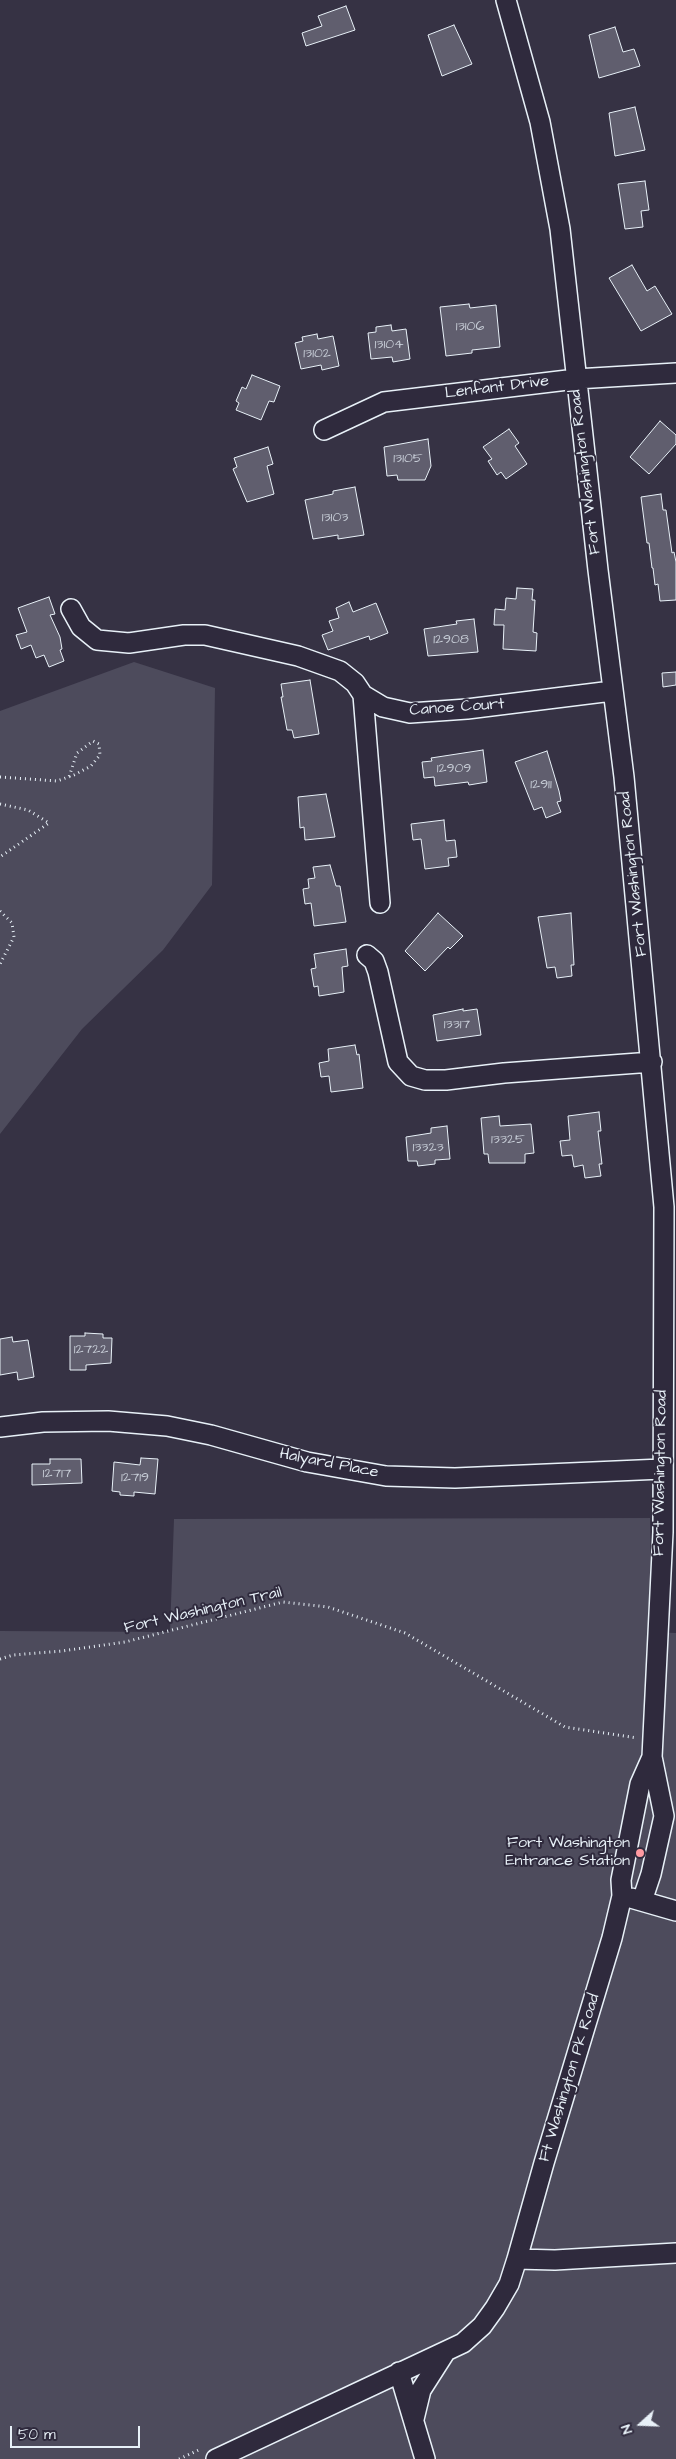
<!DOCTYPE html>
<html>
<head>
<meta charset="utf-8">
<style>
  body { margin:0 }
  #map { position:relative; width:676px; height:2459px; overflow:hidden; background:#363244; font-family:"Architects Daughter",sans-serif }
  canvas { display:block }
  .north { position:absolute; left:616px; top:2399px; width:50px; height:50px; -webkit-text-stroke:4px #2f2a3d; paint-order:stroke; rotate:250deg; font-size:14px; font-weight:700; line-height:20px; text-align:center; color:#e8f1f8 }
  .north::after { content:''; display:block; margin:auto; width:18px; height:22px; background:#e8f1f8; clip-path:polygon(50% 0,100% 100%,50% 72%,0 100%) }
  .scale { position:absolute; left:10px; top:2426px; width:130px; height:22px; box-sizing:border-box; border:2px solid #e8f1f8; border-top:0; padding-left:6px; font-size:15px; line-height:18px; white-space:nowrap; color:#e8f1f8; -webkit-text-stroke:4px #2f2a3d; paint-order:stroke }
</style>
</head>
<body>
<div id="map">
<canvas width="676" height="2459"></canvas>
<div class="north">N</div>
<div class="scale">50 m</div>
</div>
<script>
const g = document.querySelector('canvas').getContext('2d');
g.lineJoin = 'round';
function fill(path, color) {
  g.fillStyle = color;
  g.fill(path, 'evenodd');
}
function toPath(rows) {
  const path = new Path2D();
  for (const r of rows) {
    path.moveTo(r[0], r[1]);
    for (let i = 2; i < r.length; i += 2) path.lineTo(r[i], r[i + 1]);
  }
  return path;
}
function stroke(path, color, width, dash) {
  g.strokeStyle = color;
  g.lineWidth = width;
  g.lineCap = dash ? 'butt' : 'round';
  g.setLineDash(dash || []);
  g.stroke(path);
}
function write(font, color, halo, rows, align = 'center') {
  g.font = font + ' "Architects Daughter",sans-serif';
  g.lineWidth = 4;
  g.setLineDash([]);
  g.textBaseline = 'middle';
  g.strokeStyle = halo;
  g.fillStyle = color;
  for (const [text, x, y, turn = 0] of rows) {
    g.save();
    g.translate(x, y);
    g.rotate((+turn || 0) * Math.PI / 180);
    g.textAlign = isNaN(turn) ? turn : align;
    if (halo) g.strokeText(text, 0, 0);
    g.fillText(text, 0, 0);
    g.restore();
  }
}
const green = toPath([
  [134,662,215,688,212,885,163,950,82,1029,0,1134,0,711],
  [650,1518,652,1632,676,1633,676,2459,0,2459,0,1631,170,1632,174,1519]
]);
const building = toPath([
  [346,6,355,30,306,46,302,33,322,26,318,16,346,6],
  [454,25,472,64,442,76,428,35,454,25],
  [615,27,623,52,634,49,640,66,599,78,589,35,615,27],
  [635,107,645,150,615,156,609,113,635,107],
  [645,181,649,210,641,211,643,227,625,229,618,184,645,181],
  [632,265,647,291,655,286,672,314,641,331,609,278,632,265],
  [469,304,470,308,496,305,500,347,472,350,472,353,446,356,440,307,469,304],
  [391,325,392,331,406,329,410,359,393,362,392,357,371,359,368,333,376,332,376,327,391,325],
  [317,334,318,339,333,336,339,366,322,370,321,365,301,369,295,343,303,341,302,337,317,334],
  [252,375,280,386,274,402,269,401,261,420,236,410,239,403,236,401,242,387,246,389,252,375],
  [660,421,676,435,676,444,649,474,630,457,660,421],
  [509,429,519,443,515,446,527,464,506,479,501,472,497,475,488,461,492,459,483,447,509,429],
  [428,439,431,466,425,480,398,480,397,475,387,476,384,447,428,439],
  [268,447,273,464,267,466,274,494,247,502,233,469,237,467,234,458,268,447],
  [355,487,364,535,338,539,338,535,313,539,305,500,333,494,333,491,355,487],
  [661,494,663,510,666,510,672,553,674,552,676,562,676,600,660,601,658,584,655,585,653,568,652,568,649,543,647,543,641,497,661,494],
  [517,588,533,589,532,600,535,600,533,632,537,633,536,651,503,649,504,625,494,625,495,609,505,610,506,598,516,599,517,588],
  [49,597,55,614,50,615,60,637,62,649,60,650,64,661,49,667,44,655,36,658,31,645,21,649,16,635,27,632,18,608,49,597],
  [349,602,353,612,376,603,388,633,370,640,369,636,328,650,322,635,333,631,329,621,339,618,336,608,349,602],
  [474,619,478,652,428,656,424,629,457,624,456,621,474,619],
  [676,672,676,685,663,687,662,673,676,672],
  [310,680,319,734,294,738,292,730,287,730,281,697,283,697,281,684,310,680],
  [483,750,487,782,469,785,468,782,435,786,434,777,424,778,422,762,432,761,431,758,483,750],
  [547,751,559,791,561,801,557,802,561,812,546,818,542,807,534,810,515,762,547,751],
  [326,794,335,837,305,840,304,827,300,828,298,797,326,794],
  [444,820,446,841,455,840,457,857,448,858,449,866,425,869,421,839,413,840,411,824,444,820],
  [330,865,336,886,340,886,346,922,314,926,311,903,305,904,303,889,309,888,308,879,315,878,313,867,330,865],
  [438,913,463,936,450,949,448,947,425,971,405,951,438,913],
  [571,913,574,965,571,965,572,976,557,978,555,967,547,968,538,917,571,913],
  [346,949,348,966,342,967,344,992,319,996,318,986,314,987,311,969,316,968,314,954,346,949],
  [463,1009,463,1011,477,1009,481,1035,437,1041,433,1015,463,1009],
  [355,1045,357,1055,359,1054,363,1088,331,1092,329,1076,321,1077,319,1063,329,1061,328,1049,355,1045],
  [599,1112,601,1131,598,1131,602,1164,599,1164,601,1176,585,1178,583,1165,574,1167,572,1155,562,1156,560,1141,570,1140,568,1116,599,1112],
  [499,1116,500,1126,531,1124,534,1153,525,1154,525,1163,489,1163,488,1154,484,1154,481,1118,499,1116],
  [447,1126,450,1159,435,1160,435,1164,418,1166,417,1161,408,1161,406,1137,431,1133,431,1128,447,1126],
  [85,1333,103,1334,103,1338,112,1338,111,1363,86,1365,86,1370,70,1370,70,1336,85,1336,85,1333],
  [12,1337,13,1342,28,1340,34,1377,18,1380,17,1372,0,1375,0,1339,12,1337],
  [141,1458,158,1459,155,1494,134,1492,134,1496,120,1495,120,1492,112,1491,114,1462,140,1465,141,1458],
  [50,1459,81,1459,82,1483,32,1485,32,1464,50,1464,50,1459]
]);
const path = toPath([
  [0,777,57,781,74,775,91,766,100,755,99,744,93,741,77,753,69,777],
  [0,804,28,810,49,823,0,857],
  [0,911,12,923,14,937,0,964],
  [0,1659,13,1655,62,1651,125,1642,283,1602,328,1607,405,1633,565,1727,637,1738],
  [179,2459,201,2449]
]);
const minor = toPath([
  [506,0,540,122,560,229,598,570,624,777,664,1207,663,1532,652,1757,664,1816,651,1874,642,1901],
  [324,430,384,402,576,379,676,373],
  [71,609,81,627,97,640,129,643,184,635,205,635,298,656,340,671,355,683,363,695,380,903],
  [363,695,383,707,410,713,467,709,612,691],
  [367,955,374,961,378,972,398,1062,411,1076,425,1080,446,1080,504,1073,652,1062],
  [0,1427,43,1422,108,1421,167,1426,211,1435,307,1462,386,1476,455,1478,662,1469],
  [631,1898,676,1911],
  [517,2259,544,2163,612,1938,622,1896,621,1880,640,1784,652,1757],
  [399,2372,425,2459],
  [414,2419,421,2390,444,2354],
  [216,2459,463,2343,482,2326,495,2308,509,2284,517,2259,555,2260,676,2253]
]);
const markers = [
  [640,1853,5,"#ff9aa2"]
];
const numberNames = [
  ["13106",470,327],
  ["13104",389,345],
  ["13102",317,354],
  ["13105",408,459],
  ["13103",335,518],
  ["12908",451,640],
  ["12909",454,769],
  ["12911",541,785],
  ["13317",457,1025],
  ["13325",508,1140],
  ["13323",428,1148],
  ["12722",91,1350],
  ["12717",57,1474],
  ["12719",135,1478]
];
const streetNames = [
  ["Lenfant Drive",497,388,-7],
  ["Fort Washington Road",586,472,-97],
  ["Canoe Court",457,708,-4],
  ["Fort Washington Road",634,874,-96],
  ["Halyard Place",329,1464,11],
  ["Fort Washington Road",661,1473,-89],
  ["Fort Washington Trail",203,1611,-13],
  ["Ft Washington Pk Road",570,2078,-73]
];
const poiNames = [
  ["Fort Washington",630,1844],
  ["Entrance Station",630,1862]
];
fill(green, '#4d4b5c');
fill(building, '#605e6e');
stroke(building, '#e8f1f8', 1);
stroke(minor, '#e8f1f8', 22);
stroke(path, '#e8f1f8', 3, [1, 4]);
stroke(minor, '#2f2a3d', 19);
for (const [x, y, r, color] of markers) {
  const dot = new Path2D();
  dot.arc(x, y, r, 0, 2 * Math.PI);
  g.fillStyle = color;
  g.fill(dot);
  stroke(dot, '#2f2a3d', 2);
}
write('14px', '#c6ccd6', null, numberNames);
write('16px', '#e8f1f8', '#2f2a3d', streetNames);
write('16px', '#e8f1f8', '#2f2a3d', poiNames, 'right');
</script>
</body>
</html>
